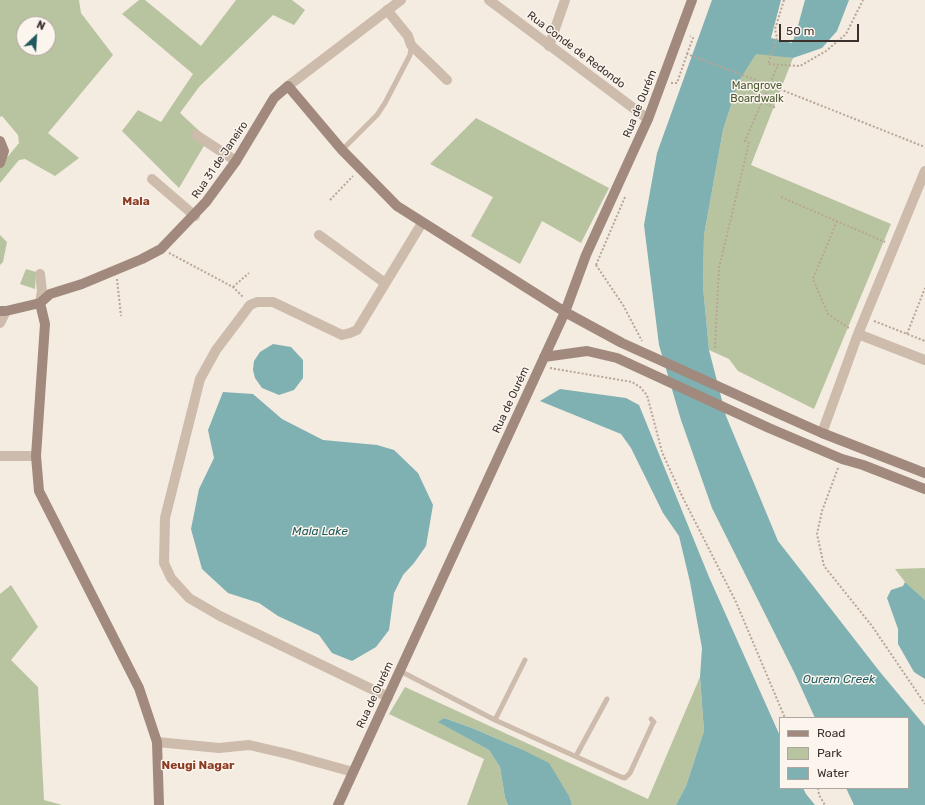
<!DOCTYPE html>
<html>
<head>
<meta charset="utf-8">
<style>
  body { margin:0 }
  #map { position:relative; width:925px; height:805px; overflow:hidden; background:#f4ebe1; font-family:Rubik,sans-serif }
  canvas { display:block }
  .legend { position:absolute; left:779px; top:717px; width:130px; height:72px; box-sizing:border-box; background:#fbf5ee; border:1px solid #aea6a0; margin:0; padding:5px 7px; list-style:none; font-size:12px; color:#3b302b }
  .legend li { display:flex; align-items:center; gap:8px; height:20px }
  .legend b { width:20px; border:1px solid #aea6a0 }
  .north { position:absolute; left:16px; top:16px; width:40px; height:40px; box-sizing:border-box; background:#fbf5ee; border:1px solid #aea6a0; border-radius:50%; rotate:25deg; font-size:11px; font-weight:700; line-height:16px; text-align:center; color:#3b302b }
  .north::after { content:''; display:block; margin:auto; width:14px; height:18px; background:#1f5a5e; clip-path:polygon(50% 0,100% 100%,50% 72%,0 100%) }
  .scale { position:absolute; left:779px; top:24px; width:80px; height:18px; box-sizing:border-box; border:2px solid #3b302b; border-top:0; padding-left:5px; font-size:12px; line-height:14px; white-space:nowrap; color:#3b302b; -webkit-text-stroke:3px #fbf5ee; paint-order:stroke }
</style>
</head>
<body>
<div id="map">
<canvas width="925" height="805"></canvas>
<ul class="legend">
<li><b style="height:5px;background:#a18a7d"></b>Road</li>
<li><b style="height:11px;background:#b8c4a0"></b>Park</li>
<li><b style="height:11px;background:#7fb0b2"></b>Water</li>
</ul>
<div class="north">N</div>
<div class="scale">50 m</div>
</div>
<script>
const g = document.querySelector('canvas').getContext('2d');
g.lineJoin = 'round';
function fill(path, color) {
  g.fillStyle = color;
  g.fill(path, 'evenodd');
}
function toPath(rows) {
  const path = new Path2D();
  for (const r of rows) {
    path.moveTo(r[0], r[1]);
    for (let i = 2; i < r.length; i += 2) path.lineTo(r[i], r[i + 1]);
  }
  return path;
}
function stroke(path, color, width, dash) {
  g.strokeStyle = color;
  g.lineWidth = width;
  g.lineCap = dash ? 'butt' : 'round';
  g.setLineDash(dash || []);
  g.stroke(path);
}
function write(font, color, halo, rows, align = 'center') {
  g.font = font + ' Rubik,sans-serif';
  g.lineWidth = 3;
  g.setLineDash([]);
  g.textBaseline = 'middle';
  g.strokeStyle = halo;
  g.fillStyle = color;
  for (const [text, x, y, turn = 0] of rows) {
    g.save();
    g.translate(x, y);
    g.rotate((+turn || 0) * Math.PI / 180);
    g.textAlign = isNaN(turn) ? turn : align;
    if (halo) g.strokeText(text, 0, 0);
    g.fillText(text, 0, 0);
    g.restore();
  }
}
const green = toPath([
  [0,0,79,0,81,13,113,55,48,133,79,158,55,176,25,159,19,160,0,183,0,166,19,143,18,135,2,116,0,117],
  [24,24,48,24,48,48,24,48],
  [139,0,145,0,201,46,236,0,292,0,305,10,294,25,273,15,199,87,180,113,208,139,179,188,122,131,138,110,161,122,193,74,122,14],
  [756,53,793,58,751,165,891,224,814,409,738,371,729,359,709,350,703,287,704,235,723,130,739,81],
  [476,118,609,188,581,243,542,221,520,264,471,236,493,197,430,164],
  [0,235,7,242,3,262,0,265],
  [26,269,36,272,35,289,20,284],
  [925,568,925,600,905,582,895,569],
  [11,585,38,627,11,660,38,687,44,800,62,805,0,805,0,594],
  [700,677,704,731,686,786,676,805,572,805,570,798,521,749,472,728,444,718,439,722,489,750,500,767,505,798,508,805,467,805,484,759,389,714,405,687,648,799]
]);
const water = toPath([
  [712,0,781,0,771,38,792,43,796,33,805,0,849,0,837,31,822,48,793,58,756,54,739,81,723,130,704,235,703,287,709,350,726,416,778,541,880,672,925,726,925,805,854,805,846,788,908,788,908,718,815,718,795,674,712,508,681,420,659,345,644,225,657,153],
  [273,344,291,347,303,360,303,378,294,390,279,395,262,388,255,378,253,370,254,361,260,352],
  [560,389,626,398,639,405,709,577,780,736,780,788,803,788,806,794,815,805,676,805,686,786,704,731,700,677,702,648,690,582,679,536,663,513,631,448,621,434,540,401],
  [223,392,253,394,282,419,323,440,377,445,394,450,418,473,433,505,426,546,414,563,403,575,394,593,389,630,376,647,352,661,332,653,319,635,278,616,259,603,228,593,202,569,191,529,199,489,214,458,208,430],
  [905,582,925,600,925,679,914,672,898,644,898,629,887,598,891,590,903,586],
  [444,718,472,728,521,749,549,763,570,798,572,805,508,805,505,798,500,767,489,750,438,722]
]);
const path = toPath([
  [784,0,775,29,777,38,768,64,800,66,826,51,846,34,863,0],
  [687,54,693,38,690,36],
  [671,83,677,83,687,54,782,90,925,147],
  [762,102,776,108],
  [781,197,885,242],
  [330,200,353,176],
  [837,221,813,279,828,314,850,329],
  [169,253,233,287,244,298],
  [596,265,625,197],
  [596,265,623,305,642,341],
  [117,279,121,316],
  [233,287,249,273],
  [874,321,925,341],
  [907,334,925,288],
  [715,348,719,268,749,143,745,141,778,65],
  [550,368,632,382,640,387,647,395,662,452,682,496,736,602,785,718],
  [838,468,822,511,817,534,824,566,872,626,925,704],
  [818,788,819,795,825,805]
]);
const lane = toPath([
  [342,150,377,115,385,103,410,55,411,46],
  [400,671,495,720,621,777,625,778,630,773,653,723,654,722,651,719],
  [495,720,525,660],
  [576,756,607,699]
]);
const street = toPath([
  [489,0,648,119],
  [387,10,408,36,411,45,447,80],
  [549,46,565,0],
  [288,86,401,0],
  [196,135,236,161],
  [152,179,195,216],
  [319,235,385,283],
  [40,303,42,291,40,274],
  [0,323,6,311],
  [858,334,925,360],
  [822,433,858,334,925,171],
  [0,456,36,456],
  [388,697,220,616,189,598,171,578,164,563,165,518,200,379,216,350,250,305,257,302,273,302,342,335,350,333,357,330,422,223],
  [157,742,219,748,249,745,288,754,353,772]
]);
const secondary = toPath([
  [0,141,4,151,0,163],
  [40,303,45,324,36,456,39,491,139,688,157,742,159,805],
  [0,311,6,311,40,303,50,294,82,284,142,259,161,249,206,202,236,161,274,98,288,86,342,150,397,206,565,312,622,343,775,412,822,433,925,473],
  [544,357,587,351,617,358,769,428,842,459,863,465,925,489],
  [338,805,565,312,586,255,648,119,692,0]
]);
const streetNames = [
  ["Rua Conde de Redondo",576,50,37],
  ["Rua de Ourém",640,104,-68],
  ["Rua 31 de Janeiro",220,160,-56],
  ["Rua de Ourém",511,400,-65],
  ["Rua de Ourém",375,695,-65]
];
const parkNames = [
  ["Mangrove",757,86],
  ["Boardwalk",757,99]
];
const neighbourhoodNames = [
  ["Mala",136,202],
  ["Neugi Nagar",198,766]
];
const waterNames = [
  ["Mala Lake",320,532],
  ["Ourem Creek",839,680]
];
fill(green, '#b8c4a0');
fill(water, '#7fb0b2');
stroke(path, '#b9a596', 2, [2, 2]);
stroke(lane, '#cdbbac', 5);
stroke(street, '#cdbbac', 10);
stroke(secondary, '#a18a7d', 10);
write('11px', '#3b302b', '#fbf5ee', streetNames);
write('11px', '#4a5a2e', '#fbf5ee', parkNames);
write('bold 12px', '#8c3b22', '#fbf5ee', neighbourhoodNames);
write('italic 12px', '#1f5a5e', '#fbf5ee', waterNames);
</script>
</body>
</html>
